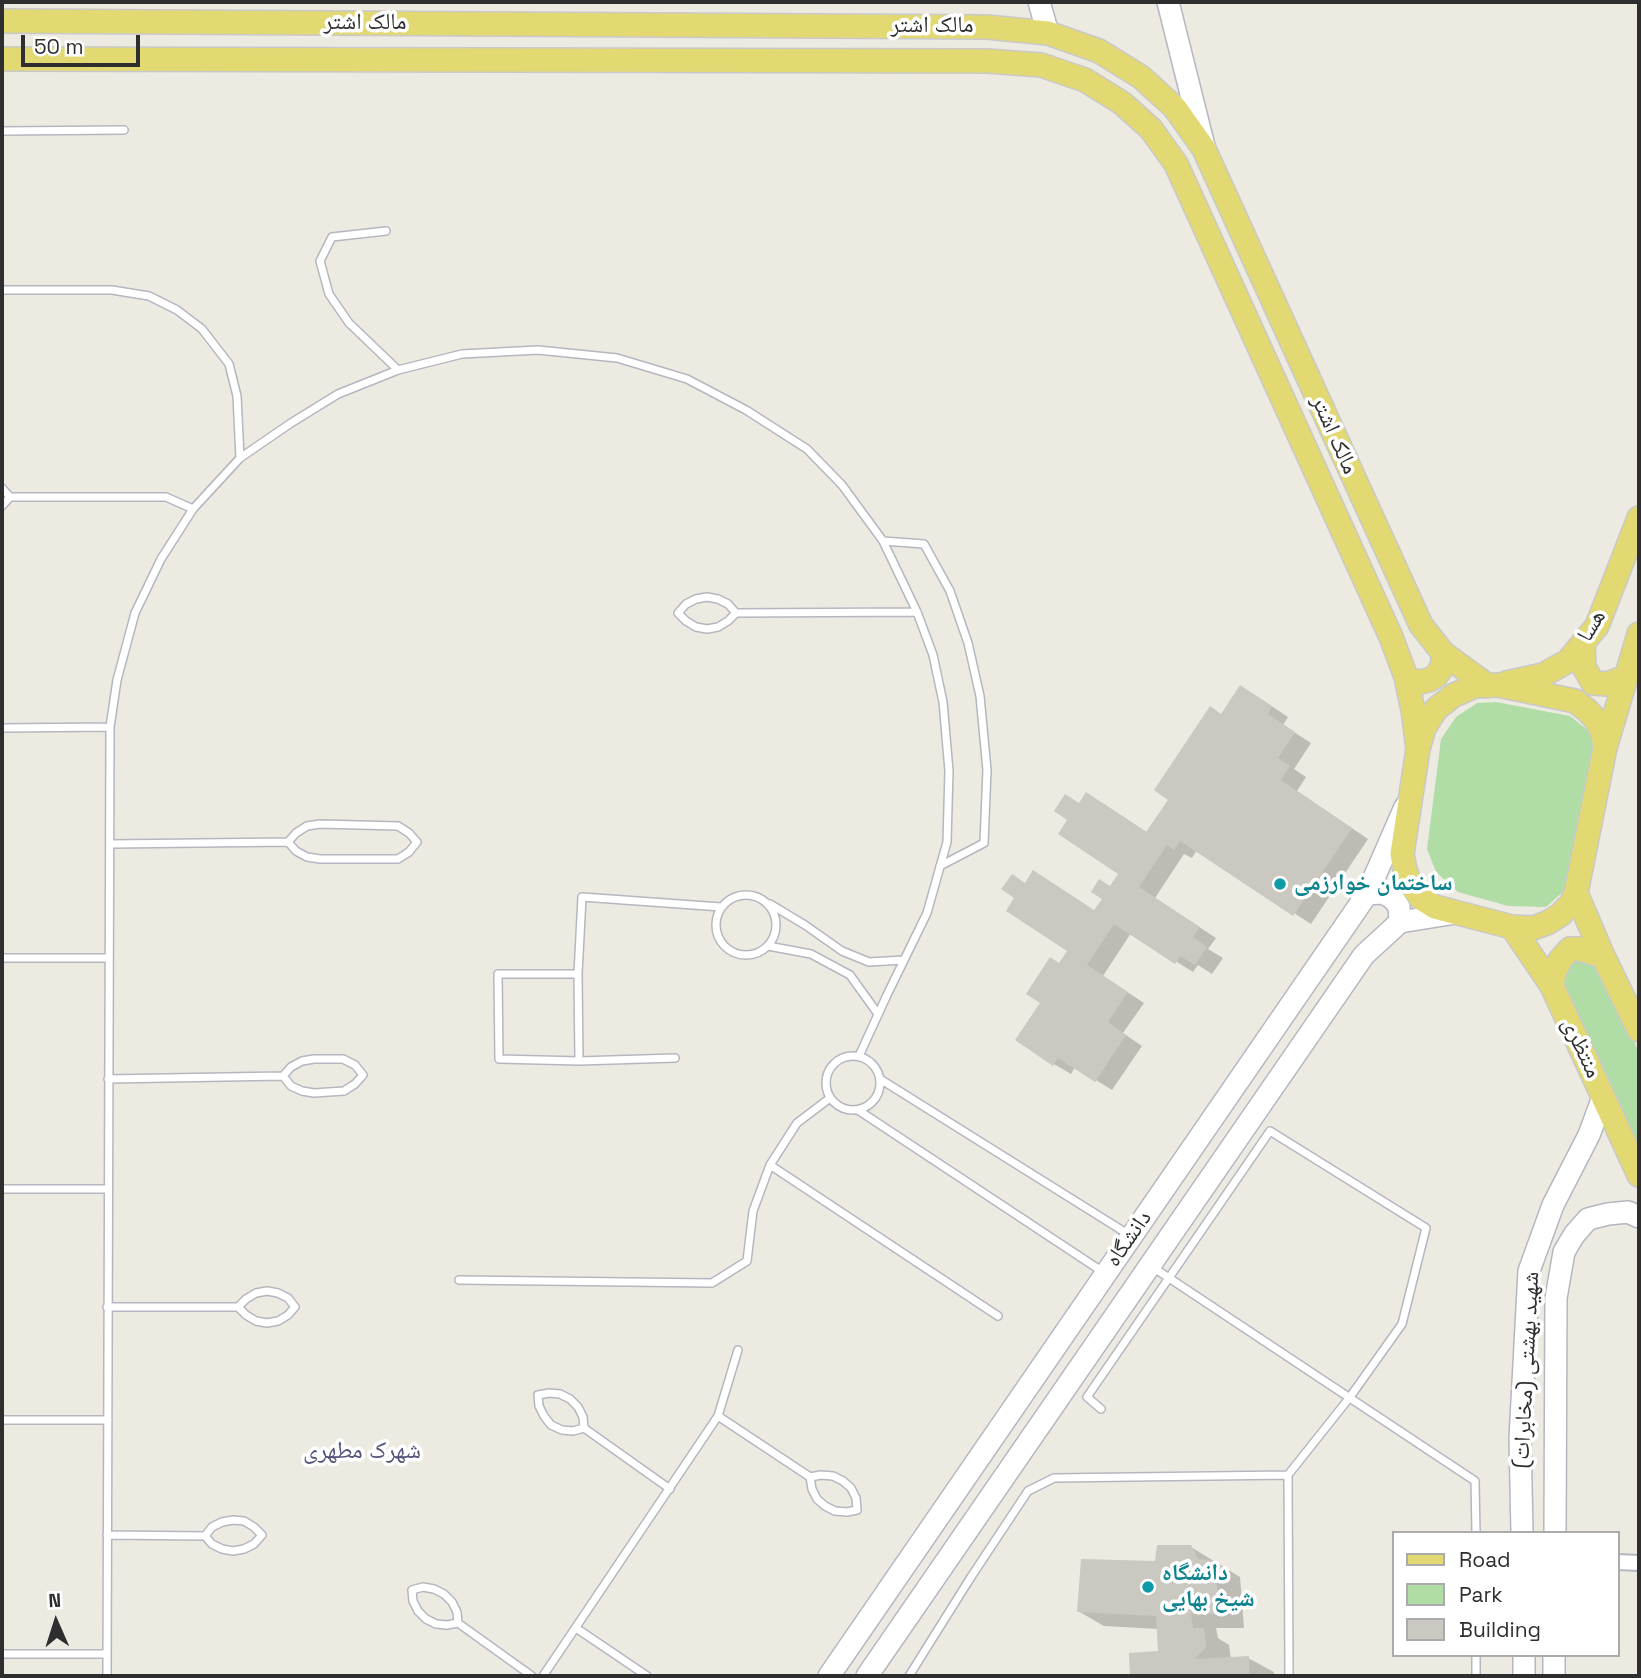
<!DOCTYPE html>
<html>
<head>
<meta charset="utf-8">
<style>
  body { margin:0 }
  #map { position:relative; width:1641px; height:1678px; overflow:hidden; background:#edeae2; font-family:"Space Grotesk",sans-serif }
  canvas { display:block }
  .frame { position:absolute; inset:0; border:4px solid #2e2e2e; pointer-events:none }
  .legend { position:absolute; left:1392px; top:1531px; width:228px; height:126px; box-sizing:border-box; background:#fff; border:2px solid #ababab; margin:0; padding:9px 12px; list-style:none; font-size:21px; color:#2e2e2e }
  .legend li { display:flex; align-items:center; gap:14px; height:35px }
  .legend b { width:35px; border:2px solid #ababab }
  .north { position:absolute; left:21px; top:1587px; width:70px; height:70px; -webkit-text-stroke:5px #fff; paint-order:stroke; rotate:357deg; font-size:19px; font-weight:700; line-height:28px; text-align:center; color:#2e2e2e }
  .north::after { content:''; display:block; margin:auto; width:24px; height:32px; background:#2e2e2e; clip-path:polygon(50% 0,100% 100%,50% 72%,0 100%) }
  .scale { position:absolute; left:21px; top:35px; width:119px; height:32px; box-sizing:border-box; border:4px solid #2e2e2e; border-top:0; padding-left:9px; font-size:21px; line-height:24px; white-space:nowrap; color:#2e2e2e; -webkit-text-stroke:5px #fff; paint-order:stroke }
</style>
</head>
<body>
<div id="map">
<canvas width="1641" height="1678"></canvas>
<div class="frame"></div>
<ul class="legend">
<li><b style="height:9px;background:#e2d973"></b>Road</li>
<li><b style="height:19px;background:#b0dda6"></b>Park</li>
<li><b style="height:19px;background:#cac8c0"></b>Building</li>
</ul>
<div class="north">N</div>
<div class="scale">50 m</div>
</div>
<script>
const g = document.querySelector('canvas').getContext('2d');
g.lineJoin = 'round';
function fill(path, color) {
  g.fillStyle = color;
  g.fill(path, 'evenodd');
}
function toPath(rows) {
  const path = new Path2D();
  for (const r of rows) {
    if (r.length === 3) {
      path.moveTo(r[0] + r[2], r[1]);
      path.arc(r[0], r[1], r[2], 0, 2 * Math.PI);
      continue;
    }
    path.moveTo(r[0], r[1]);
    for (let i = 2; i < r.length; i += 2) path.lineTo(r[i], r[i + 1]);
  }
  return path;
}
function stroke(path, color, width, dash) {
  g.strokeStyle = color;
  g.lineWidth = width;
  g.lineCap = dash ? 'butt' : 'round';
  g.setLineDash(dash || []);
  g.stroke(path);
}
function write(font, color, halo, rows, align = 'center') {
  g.font = font + ' "Space Grotesk","Noto Naskh Arabic",sans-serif';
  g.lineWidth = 7;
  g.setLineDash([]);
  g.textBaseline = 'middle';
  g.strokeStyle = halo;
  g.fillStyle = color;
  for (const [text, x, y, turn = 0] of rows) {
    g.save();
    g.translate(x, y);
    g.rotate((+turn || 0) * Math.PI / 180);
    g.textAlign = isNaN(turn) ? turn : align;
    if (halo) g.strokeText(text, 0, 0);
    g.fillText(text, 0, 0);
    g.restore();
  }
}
const green = toPath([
  [1496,702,1570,716,1590,732,1598,749,1564,891,1546,907,1508,906,1458,892,1436,872,1427,849,1441,739,1456,717,1477,703],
  [1571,955,1600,964,1639,1053,1639,1166,1557,985]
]);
const shadow = toPath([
  [1258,697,1288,717,1283,725,1311,743,1294,769,1306,777,1297,791,1368,839,1311,924,1197,850,1192,858,1184,854,1155,898,1216,938,1208,949,1223,958,1212,974,1198,965,1193,972,1131,933,1103,976,1144,1003,1123,1033,1142,1046,1112,1090,1075,1067,1071,1074,1054,1064,1043,1002,1060,965,1069,950,1026,884,1095,912,1120,874,1080,805,1104,804,1148,833,1222,715],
  [1191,1547,1240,1577,1244,1628,1216,1628,1218,1638,1229,1645,1231,1659,1248,1658,1274,1672,1274,1676,1132,1676,1131,1654,1160,1653,1159,1629,1104,1626,1078,1611,1156,1563]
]);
const building = toPath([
  [1240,685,1272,706,1268,714,1295,732,1278,758,1290,766,1281,780,1352,828,1293,916,1180,841,1174,850,1167,845,1139,887,1200,927,1193,937,1207,947,1195,965,1180,956,1175,964,1114,924,1087,965,1128,992,1108,1022,1126,1035,1095,1082,1058,1058,1053,1066,1015,1040,1040,1003,1026,994,1050,957,1059,963,1067,951,1006,911,1014,898,1001,889,1012,874,1025,883,1033,870,1094,910,1102,899,1091,892,1099,879,1110,886,1118,874,1058,834,1067,820,1054,811,1065,794,1079,803,1086,792,1146,832,1168,800,1154,790,1210,706,1221,714],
  [1157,1545,1191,1545,1198,1559,1215,1561,1219,1614,1191,1614,1193,1628,1204,1628,1206,1647,1195,1659,1249,1656,1249,1676,1130,1676,1129,1653,1158,1651,1156,1616,1077,1612,1081,1559,1155,1561]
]);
const service = toPath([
  [2,131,124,130],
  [386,231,332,237,320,261,329,294,349,323,398,370],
  [2,290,112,290,149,296,177,310,202,329,229,364,237,396,240,458],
  [2,488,10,497,2,506],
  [10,497,166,497,193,509],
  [883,541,924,544,950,591,968,643,980,696,987,770,984,843,940,866],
  [707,597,718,599,728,604,736,613,728,621,718,627,707,629,696,627,686,621,678,613,686,604,696,599,707,597],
  [736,613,917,612],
  [2,728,110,727],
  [320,824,398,826,409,833,417,842,409,852,398,859,320,859,307,857,296,851,288,842,296,833,307,826,320,824],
  [110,844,288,842],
  [746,925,30],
  [770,904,805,925,842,951,869,962,904,960],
  [768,946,811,954,850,975,878,1014],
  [2,958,109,958],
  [578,974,579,1061],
  [853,1083,27],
  [675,1058,579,1061,499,1059,498,974,578,974,582,897,721,907],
  [314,1059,343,1059,355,1065,363,1075,355,1084,344,1091,314,1093,302,1091,291,1086,283,1076,291,1067,302,1061,314,1059],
  [108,1079,283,1076],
  [880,1079,1131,1236],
  [858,1110,1103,1272],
  [770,1165,998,1316],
  [2,1189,108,1189],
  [1151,1266,1475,1481,1476,1533],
  [459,1280,712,1283,747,1261,753,1211,770,1165,797,1123,830,1098],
  [267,1291,278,1293,288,1298,295,1307,288,1315,278,1321,267,1323,256,1321,246,1315,238,1307,246,1299,256,1293,267,1291],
  [107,1307,238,1307],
  [549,1393,560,1394,570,1399,578,1407,583,1417,584,1428,573,1431,562,1430,551,1425,544,1416,539,1406,538,1395,549,1393],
  [718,1416,810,1477],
  [2,1420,108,1420],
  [584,1428,670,1489],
  [821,1475,833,1476,843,1481,851,1488,856,1498,857,1510,847,1512,835,1511,825,1506,817,1499,812,1489,810,1477,821,1475],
  [1288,1475,1289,1676],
  [233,1520,244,1521,254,1527,262,1535,254,1544,244,1549,233,1551,222,1549,212,1544,205,1536,212,1527,222,1522,233,1520],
  [107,1535,205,1536],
  [423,1587,434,1589,444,1594,452,1602,457,1612,458,1623,447,1625,436,1624,426,1619,418,1611,413,1601,412,1590,423,1587],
  [458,1623,532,1676],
  [576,1628,647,1676],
  [2,1654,107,1654],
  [1476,1655,1476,1676],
  [107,1676,110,727,117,680,135,613,161,559,193,509,240,458,291,423,338,394,398,370,462,354,538,350,617,358,687,379,746,410,807,449,842,485,883,541,917,612,933,655,943,702,949,771,947,842,927,913,887,995,859,1056],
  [543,1676,718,1416,738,1350],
  [909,1676,971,1577,1028,1491,1054,1478,1288,1475,1350,1397,1402,1324,1426,1228,1270,1131,1087,1397,1101,1409]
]);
const minor = toPath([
  [1618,1562,1639,1563]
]);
const secondary = toPath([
  [1039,2,1048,33],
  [1168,2,1204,146],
  [1367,894,1382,893,1389,896,1395,901,1399,907,1400,922],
  [1522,1533,1520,1438,1529,1271,1553,1205,1589,1135,1603,1097],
  [1555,1533,1556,1298,1564,1252,1574,1235,1588,1219,1608,1214,1628,1212,1639,1217],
  [1524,1655,1524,1676],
  [829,1676,1367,894,1405,807],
  [867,1676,1364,955,1400,922,1456,913],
  [1554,1676,1554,1655]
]);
const primary = toPath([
  [2,21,987,27,1048,33,1099,51,1141,77,1175,108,1204,149,1421,625,1443,653,1488,686],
  [2,59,987,61,1041,65,1085,80,1122,103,1151,129,1176,164,1391,637,1406,677,1413,710,1418,749],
  [1583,643,1584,667,1593,683,1607,684,1626,677],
  [1406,677,1413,681,1421,682,1429,680,1436,676,1441,669,1443,661,1443,653],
  [1506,683,1543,675,1568,661,1597,626,1639,518],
  [1498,685,1575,701,1587,710,1597,721,1603,734,1605,748,1576,893,1571,904,1560,915,1547,923,1533,928,1512,927,1435,907,1421,898,1411,885,1405,870,1402,854,1418,749,1424,728,1436,709,1454,695,1475,686,1498,685],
  [1605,748,1639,634],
  [1576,893,1603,956,1639,1030],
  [1512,927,1552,986,1639,1175],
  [1552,986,1554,973,1560,960,1570,949,1579,949,1603,956]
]);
const markers = [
  [1280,884,7,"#0f9aa8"],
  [1148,1587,7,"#0f9aa8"]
];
const streetNames = [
  ["مالک اشتر",365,23],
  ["مالک اشتر",932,26],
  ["مالک اشتر",1334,435,66],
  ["هسا",1592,626,-59],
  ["منتظری",1581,1048,65],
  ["دانشگاه",1129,1239,-55],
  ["شهید بهشتی (مخابرات)",1527,1370,-87]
];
const cultureNames = [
  ["ساختمان خوارزمی",1294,884],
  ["دانشگاه",1162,1574],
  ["شیخ بهایی",1162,1600]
];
const neighbourhoodNames = [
  ["شهرک مطهری",362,1451]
];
fill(green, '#b0dda6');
fill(shadow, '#0003');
fill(building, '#cac8c0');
stroke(service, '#b6b6c0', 10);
stroke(minor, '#b6b6c0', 18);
stroke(secondary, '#b6b6c0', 24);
stroke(primary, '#c9c9c9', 26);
stroke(service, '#fff', 7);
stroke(minor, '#fff', 14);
stroke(secondary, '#fff', 21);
stroke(primary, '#e2d973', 23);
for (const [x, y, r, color] of markers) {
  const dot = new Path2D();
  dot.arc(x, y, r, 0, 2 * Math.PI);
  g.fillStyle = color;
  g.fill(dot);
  stroke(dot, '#fff', 2.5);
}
write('23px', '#2e2e2e', '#fff', streetNames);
write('bold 23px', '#0d838f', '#fff', cultureNames, 'left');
write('24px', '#53547a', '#fff', neighbourhoodNames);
</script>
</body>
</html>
